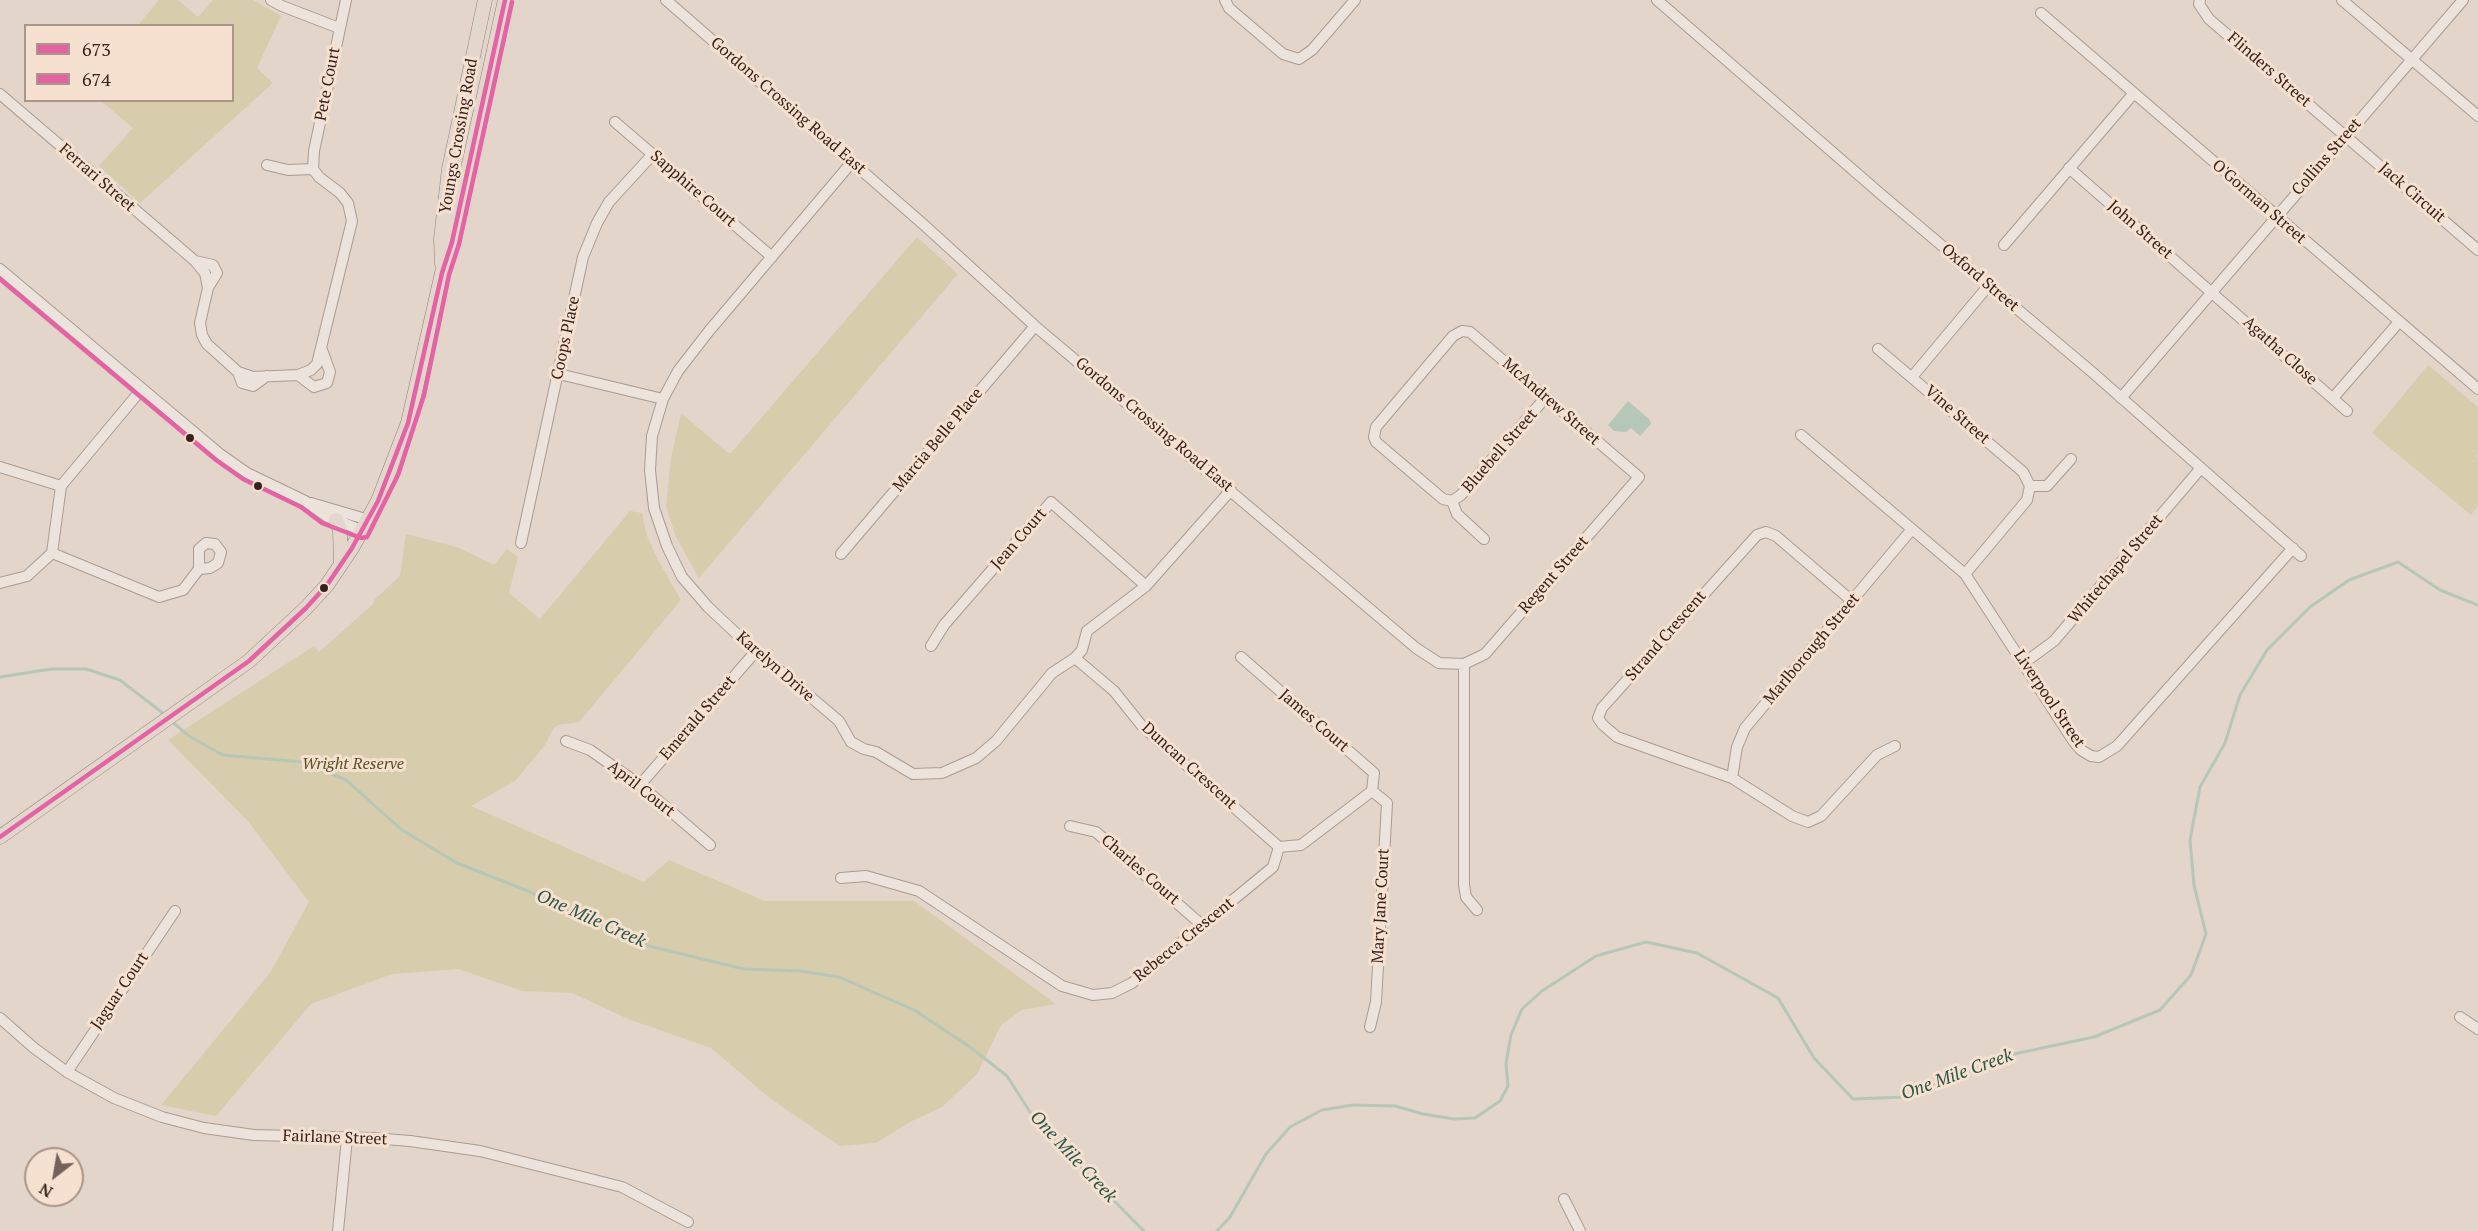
<!DOCTYPE html>
<html>
<head>
<meta charset="utf-8">
<style>
  body { margin:0 }
  #map { position:relative; width:2478px; height:1231px; overflow:hidden; background:#e4d5ca; font-family:"PT Serif",serif }
  canvas { display:block }
  .legend { position:absolute; left:24px; top:24px; width:210px; height:78px; box-sizing:border-box; background:#f6e1d0; border:2px solid #aa9588; margin:0; padding:8px 10px; list-style:none; font-size:18px; color:#37221d }
  .legend li { display:flex; align-items:center; gap:12px; height:30px }
  .legend b { width:30px; border:2px solid #aa9588 }
  .north { position:absolute; left:24px; top:1147px; width:60px; height:60px; box-sizing:border-box; background:#f6e1d0; border:2px solid #aa9588; border-radius:50%; rotate:211deg; font-size:16px; font-weight:700; line-height:24px; text-align:center; color:#37221d }
  .north::after { content:''; display:block; margin:auto; width:21px; height:27px; background:#74615a; clip-path:polygon(50% 0,100% 100%,50% 72%,0 100%) }
</style>
</head>
<body>
<div id="map">
<canvas width="2478" height="1231"></canvas>
<ul class="legend">
<li><b style="height:8px;background:#e463a4"></b>673</li>
<li><b style="height:8px;background:#e463a4"></b>674</li>
</ul>
<div class="north">N</div>
</div>
<script>
const g = document.querySelector('canvas').getContext('2d');
g.lineJoin = 'round';
function fill(path, color) {
  g.fillStyle = color;
  g.fill(path, 'evenodd');
}
function toPath(rows) {
  const path = new Path2D();
  for (const r of rows) {
    path.moveTo(r[0], r[1]);
    for (let i = 2; i < r.length; i += 2) path.lineTo(r[i], r[i + 1]);
  }
  return path;
}
function stroke(path, color, width, dash) {
  g.strokeStyle = color;
  g.lineWidth = width;
  g.lineCap = dash ? 'butt' : 'round';
  g.setLineDash(dash || []);
  g.stroke(path);
}
function write(font, color, halo, rows, align = 'center') {
  g.font = font + ' "PT Serif",serif';
  g.lineWidth = 6;
  g.setLineDash([]);
  g.textBaseline = 'middle';
  g.strokeStyle = halo;
  g.fillStyle = color;
  for (const [text, x, y, turn = 0] of rows) {
    g.save();
    g.translate(x, y);
    g.rotate((+turn || 0) * Math.PI / 180);
    g.textAlign = isNaN(turn) ? turn : align;
    if (halo) g.strokeText(text, 0, 0);
    g.fillText(text, 0, 0);
    g.restore();
  }
}
const green = toPath([
  [159,0,178,0,198,17,213,0,253,0,281,16,257,68,273,83,140,203,99,166,133,128,101,101,232,100,232,26,138,25],
  [917,237,958,274,699,578,676,537,666,507,671,458,681,413,728,453,731,453],
  [2428,365,2478,407,2478,453,2476,456,2478,458,2478,506,2471,515,2372,433],
  [630,511,642,513,647,536,658,560,681,600,579,722,558,725,553,729,545,745,515,781,471,806,644,882,669,860,765,901,914,901,1056,1004,1022,1010,1001,1025,977,1074,942,1107,910,1122,876,1143,840,1146,771,1099,711,1048,628,1019,572,993,522,991,459,969,392,974,311,1004,216,1116,161,1105,270,973,309,902,248,821,168,740,314,646,319,652,373,604,374,600,400,576,406,534,457,547,494,565,507,549,518,557,509,593,540,619]
]);
const water = toPath([
  [1628,401,1649,419,1651,424,1640,436,1631,428,1626,432,1614,431,1608,425]
]);
const stream = toPath([
  [0,677,51,669,86,669,120,680,164,714],
  [171,721,189,736,223,755,302,762,346,780,402,830,457,863,528,891,588,921,649,946,744,969,800,971,839,977,914,1010,970,1047,1007,1076,1037,1123,1144,1231],
  [1217,1231,1230,1217,1266,1154,1290,1127,1322,1110,1353,1105,1395,1106,1423,1114,1454,1119,1475,1118,1500,1101,1508,1086,1506,1063,1511,1035,1522,1009,1542,991,1596,956,1646,942,1697,953,1778,998,1814,1058,1853,1099,1905,1097,2014,1054,2094,1037,2160,1010,2191,975,2206,934,2194,885,2190,840,2200,787,2225,743,2240,695,2267,650,2310,607,2349,580,2398,562,2440,590,2478,605]
]);
const minor = toPath([
  [271,0,282,6,339,28],
  [666,0,923,224,1035,326,1416,648,1439,663,1464,664,1485,654,1639,477,1470,332,1462,331,1453,336,1376,427,1374,437,1376,442,1443,499,1452,501,1461,495,1546,397],
  [1225,0,1229,8,1283,54,1299,59,1312,50,1355,0],
  [1657,0,1883,196,2092,372,2301,556],
  [2200,0,2199,4,2209,19,2478,250],
  [2342,0,2478,116],
  [2041,13,2478,389],
  [0,94,195,261,205,273,208,288,200,323,202,335,207,344,238,372,253,377,298,375,311,370,317,364,352,221,348,203,340,193,319,177,313,169,288,170,267,165],
  [615,122,772,257],
  [852,162,709,331,678,371,663,399,652,436,650,470,654,508,667,546,682,577,708,607,741,638,839,721,851,742,864,749,876,752,913,774,942,773,976,758,996,741,1052,673,1075,658,1082,650,1087,631,1146,586,1231,490],
  [2069,168,2347,411],
  [313,169,314,151,346,0],
  [2004,245,2134,93],
  [195,261,213,265,217,273,208,288],
  [0,269,220,454,247,473,305,501,326,516,363,531],
  [1878,349,2023,472,2030,486,2027,500,1965,574],
  [238,372,242,383,253,386,267,376],
  [559,374,663,399],
  [298,375,314,387,327,383,330,372,322,350],
  [1912,377,1989,285],
  [2121,398,2463,0],
  [2333,398,2399,322],
  [1801,435,1965,574,2074,742,2081,750,2091,756,2099,757,2117,746,2293,548],
  [0,467,61,486],
  [2030,486,2047,486,2071,459],
  [1452,501,1457,514,1484,539],
  [311,503,369,520],
  [521,543,583,257,597,223,609,202,653,154],
  [52,553,159,597,183,590,199,569,210,568,218,563,221,552,215,544,206,543,199,549,199,569],
  [841,554,1035,326],
  [0,583,27,576,52,553,61,486,141,390],
  [1852,601,1776,536,1766,532,1757,535,1602,708,1598,718,1603,725,1617,737,1732,778,1792,816,1808,822,1821,816,1877,755,1895,746],
  [931,646,944,625,1051,502,1146,586],
  [1241,657,1374,773,1372,791],
  [1075,658,1114,691,1142,726,1279,847],
  [2024,663,2054,641,2201,468],
  [1464,664,1464,885,1466,897,1477,910],
  [566,741,590,750,640,785,710,845],
  [1732,778,1737,747,1745,728,1912,529],
  [640,785,756,651],
  [1070,826,1096,832,1203,926],
  [841,878,866,876,919,891,1062,986,1093,995,1112,993,1132,983,1273,867,1279,847,1301,845,1372,791],
  [2460,1017,2478,1029],
  [0,1018,34,1048,67,1072,114,1098,162,1117,204,1128,254,1135,372,1138,410,1141,480,1151,622,1187,688,1222],
  [1370,1027,1376,1002,1387,803,1372,791],
  [67,1072,175,911],
  [1564,1199,1580,1231],
  [338,1231,347,1138]
]);
const major = toPath([
  [442,264,441,239,449,169,485,0],
  [336,520,340,530,341,564],
  [0,837,249,661,306,608,327,585,352,548,378,501,408,423,442,273,452,242,505,0]
]);
const bus1 = toPath([
  [0,837,249,661,306,608,327,585,352,548,378,501,408,423,442,273,452,242,505,0]
]);
const bus2 = toPath([
  [0,279,216,460,243,479,301,507,322,523,361,538,367,537,398,475,424,395,449,275,459,244,512,2]
]);
const markers = [
  [190,438,5,"#37221d"],
  [258,486,5,"#37221d"],
  [324,588,5,"#37221d"]
];
const streetNames = [
  ["Flinders Street",2269,70,41],
  ["Pete Court",328,84,-79],
  ["Gordons Crossing Road East",788,106,41],
  ["Youngs Crossing Road",459,136,-80],
  ["Collins Street",2327,157,-49],
  ["Ferrari Street",97,178,41],
  ["Sapphire Court",693,189,41],
  ["Jack Circuit",2412,193,41],
  ["O'Gorman Street",2259,202,41],
  ["John Street",2140,230,41],
  ["Oxford Street",1980,278,40],
  ["Coops Place",566,338,-78],
  ["Agatha Close",2280,351,42],
  ["McAndrew Street",1551,402,41],
  ["Vine Street",1957,415,41],
  ["Gordons Crossing Road East",1154,425,40],
  ["Marcia Belle Place",938,440,-50],
  ["Bluebell Street",1500,451,-49],
  ["Jean Court",1019,539,-49],
  ["Whitechapel Street",2116,569,-50],
  ["Regent Street",1554,575,-49],
  ["Strand Crescent",1666,636,-49],
  ["Marlborough Street",1812,649,-50],
  ["Karelyn Drive",775,667,41],
  ["Liverpool Street",2049,699,56],
  ["Emerald Street",698,718,-49],
  ["James Court",1314,721,41],
  ["Duncan Crescent",1189,766,42],
  ["April Court",641,789,38],
  ["Charles Court",1140,870,41],
  ["Mary Jane Court",1381,906,-87],
  ["Rebecca Crescent",1184,940,-39],
  ["Jaguar Court",120,991,-56],
  ["Fairlane Street",335,1138,2]
];
const parkNames = [
  ["Wright Reserve",353,764]
];
const waterNames = [
  ["One Mile Creek",591,919,24],
  ["One Mile Creek",1957,1075,-20],
  ["One Mile Creek",1073,1157,47]
];
fill(green, '#d7ccac');
fill(water, '#b6c7b8');
stroke(stream, '#b6c7b8', 3);
stroke(minor, '#a99b94', 12);
stroke(major, '#8e817a', 15);
stroke(minor, '#ece3dc', 10);
stroke(major, '#e3d7cd', 14);
stroke(bus1, '#e463a4', 4.5);
stroke(bus2, '#e463a4', 4.5);
for (const [x, y, r, color] of markers) {
  const dot = new Path2D();
  dot.arc(x, y, r, 0, 2 * Math.PI);
  g.fillStyle = color;
  g.fill(dot);
  stroke(dot, '#f6e1d0', 2);
}
write('16px', '#37221d', '#f6e1d0', streetNames);
write('italic 16px', '#545323', '#f6e1d0', parkNames);
write('italic 18px', '#2b5749', '#f6e1d0', waterNames);
</script>
</body>
</html>
